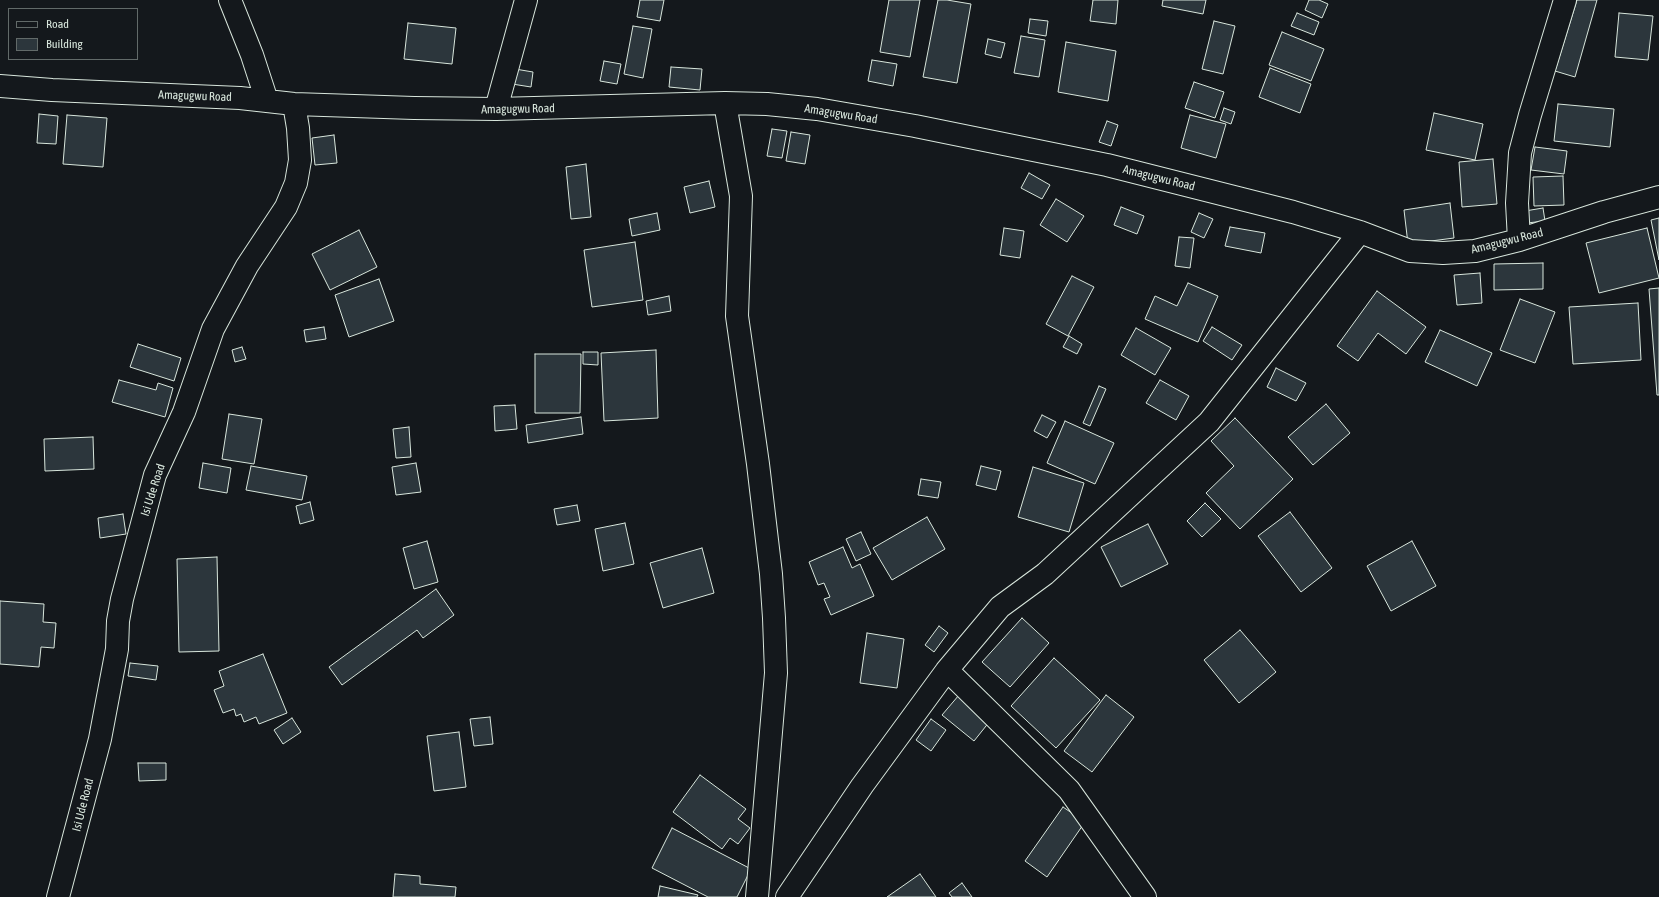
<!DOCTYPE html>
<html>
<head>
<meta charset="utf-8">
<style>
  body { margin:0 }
  #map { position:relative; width:1659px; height:897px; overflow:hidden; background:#14181c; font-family:"Asap Condensed",sans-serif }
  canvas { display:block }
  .legend { position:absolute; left:8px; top:8px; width:130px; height:52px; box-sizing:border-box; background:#14181c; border:1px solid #626a69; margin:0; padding:5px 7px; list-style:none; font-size:12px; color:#d8e6dc }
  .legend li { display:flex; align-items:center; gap:8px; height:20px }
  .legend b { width:20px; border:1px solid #626a69 }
</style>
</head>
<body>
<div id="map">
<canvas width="1659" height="897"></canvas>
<ul class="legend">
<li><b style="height:5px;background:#14181c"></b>Road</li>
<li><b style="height:11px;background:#2c363c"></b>Building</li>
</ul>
</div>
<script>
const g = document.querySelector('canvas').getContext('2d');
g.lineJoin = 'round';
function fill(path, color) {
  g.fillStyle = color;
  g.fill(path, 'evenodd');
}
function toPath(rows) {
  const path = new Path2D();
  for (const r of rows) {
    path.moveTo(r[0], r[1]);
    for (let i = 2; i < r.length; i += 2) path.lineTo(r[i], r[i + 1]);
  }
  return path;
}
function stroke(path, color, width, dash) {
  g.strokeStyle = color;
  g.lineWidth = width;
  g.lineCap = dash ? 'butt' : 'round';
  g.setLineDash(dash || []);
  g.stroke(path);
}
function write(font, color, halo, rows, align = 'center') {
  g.font = font + ' "Asap Condensed",sans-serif';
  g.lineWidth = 3;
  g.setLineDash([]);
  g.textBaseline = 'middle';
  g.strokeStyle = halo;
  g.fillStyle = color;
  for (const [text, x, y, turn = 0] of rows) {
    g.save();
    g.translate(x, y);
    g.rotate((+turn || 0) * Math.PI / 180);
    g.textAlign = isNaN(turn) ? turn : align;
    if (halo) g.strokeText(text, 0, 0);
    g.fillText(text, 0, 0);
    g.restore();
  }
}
const building = toPath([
  [640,0,664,0,660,21,637,17,640,0],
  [889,0,920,0,910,57,880,52,889,0],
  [938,0,947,0,971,4,957,83,923,77,938,0],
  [1093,0,1118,0,1116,24,1090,21,1093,0],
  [1163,0,1206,0,1203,14,1162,6,1163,0],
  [1309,0,1319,0,1328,4,1322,18,1305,10,1309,0],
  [1577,0,1597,0,1575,77,1555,71,1577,0],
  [1297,13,1319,22,1314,35,1291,26,1297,13],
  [1619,13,1653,16,1648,60,1615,57,1619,13],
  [1030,19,1048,21,1046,36,1028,33,1030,19],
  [1214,21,1235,26,1223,74,1202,69,1214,21],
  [408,23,456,28,452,64,404,59,408,23],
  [633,26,652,29,643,78,624,74,633,26],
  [1282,32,1324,49,1311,81,1269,65,1282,32],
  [1021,36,1045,40,1039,77,1014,73,1021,36],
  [988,39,1005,43,1001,58,985,54,988,39],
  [1066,42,1116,51,1108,101,1058,92,1066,42],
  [872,60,897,64,893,86,868,81,872,60],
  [604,61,621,64,617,84,600,81,604,61],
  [671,67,702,69,700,90,669,87,671,67],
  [1270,68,1311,84,1300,113,1259,97,1270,68],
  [515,69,533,72,531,87,512,84,515,69],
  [1194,82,1224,92,1215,118,1185,108,1194,82],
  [1558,104,1614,109,1610,147,1554,141,1558,104],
  [1224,108,1235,112,1231,124,1220,120,1224,108],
  [1434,113,1483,124,1475,160,1426,150,1434,113],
  [39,114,58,116,56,144,37,143,39,114],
  [67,115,107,118,103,167,63,164,67,115],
  [1190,115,1226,124,1216,158,1181,148,1190,115],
  [1107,121,1118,125,1111,146,1099,142,1107,121],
  [772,129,787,131,782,158,767,156,772,129],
  [791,132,810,135,805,164,786,161,791,132],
  [334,135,337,163,315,165,312,138,334,135],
  [1535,147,1567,151,1564,174,1531,170,1535,147],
  [1493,159,1497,204,1462,207,1459,162,1493,159],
  [586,164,591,217,571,219,566,167,586,164],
  [1029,173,1050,185,1042,199,1021,188,1029,173],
  [1563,176,1564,205,1534,206,1533,177,1563,176],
  [709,181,715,207,690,213,684,187,709,181],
  [1056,199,1084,216,1067,242,1040,225,1056,199],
  [1450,203,1454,238,1408,244,1404,210,1450,203],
  [1121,207,1144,216,1137,234,1114,225,1121,207],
  [1543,208,1545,221,1527,223,1525,211,1543,208],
  [657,213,660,230,632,236,629,219,657,213],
  [1199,213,1213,219,1204,238,1191,232,1199,213],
  [1659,218,1659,260,1651,220,1659,218],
  [1230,227,1265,233,1261,253,1225,246,1230,227],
  [1004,228,1024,231,1020,258,1000,255,1004,228],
  [1647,228,1659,278,1599,293,1586,243,1647,228],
  [359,230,377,267,330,290,312,254,359,230],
  [1179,237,1194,238,1190,268,1175,266,1179,237],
  [635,242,643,300,592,307,584,250,635,242],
  [1543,263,1543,289,1494,290,1494,264,1543,263],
  [1480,273,1482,303,1457,305,1454,275,1480,273],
  [1072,276,1094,287,1068,336,1046,324,1072,276],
  [379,279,394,321,349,337,335,295,379,279],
  [1188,283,1218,296,1198,342,1145,319,1155,296,1177,306,1188,283],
  [1659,288,1659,395,1657,395,1649,289,1659,288],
  [1377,291,1426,327,1406,354,1378,333,1358,361,1337,346,1377,291],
  [669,296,671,311,648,315,646,301,669,296],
  [1520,299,1555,312,1535,363,1500,350,1520,299],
  [1638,303,1641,360,1573,364,1569,307,1638,303],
  [324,327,326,339,306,342,304,330,324,327],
  [1212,327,1242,345,1232,360,1203,341,1212,327],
  [1136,328,1171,348,1155,375,1121,355,1136,328],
  [1440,330,1492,353,1477,386,1425,362,1440,330],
  [1069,336,1082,344,1077,354,1063,347,1069,336],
  [138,344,181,358,174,381,130,367,138,344],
  [242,347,246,359,235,362,232,350,242,347],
  [656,350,658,418,604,421,601,353,656,350],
  [583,352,598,352,598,365,583,364,583,352],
  [535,354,581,354,580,413,535,413,535,354],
  [1276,368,1306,383,1296,401,1267,387,1276,368],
  [119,380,156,390,158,383,173,388,165,417,112,402,119,380],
  [1160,380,1189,396,1176,420,1146,403,1160,380],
  [1099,386,1106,389,1090,426,1083,423,1099,386],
  [1326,404,1350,433,1313,465,1288,437,1326,404],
  [515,405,517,429,495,431,494,406,515,405],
  [229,414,262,419,254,464,222,459,229,414],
  [1042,415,1056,422,1047,438,1034,431,1042,415],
  [581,417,583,434,528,443,526,425,581,417],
  [1235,418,1293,479,1240,529,1206,493,1234,466,1211,441,1235,418],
  [1065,421,1114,443,1095,484,1047,463,1065,421],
  [409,427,411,457,396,458,393,429,409,427],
  [93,437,94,469,45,471,44,439,93,437],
  [203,463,231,468,227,493,199,488,203,463],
  [416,463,421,492,396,495,392,467,416,463],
  [251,466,307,476,302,500,246,490,251,466],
  [981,466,1001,471,996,490,976,485,981,466],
  [1033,467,1084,483,1069,532,1018,517,1033,467],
  [921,479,941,482,938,498,918,495,921,479],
  [310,502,314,520,300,524,296,506,310,502],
  [1205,503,1221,519,1202,537,1187,521,1205,503],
  [577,505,580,521,557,525,554,509,577,505],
  [1290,512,1332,568,1301,592,1258,536,1290,512],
  [123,514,126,534,100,538,98,518,123,514],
  [927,517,945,549,892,580,873,548,927,517],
  [625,523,634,564,603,571,595,529,625,523],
  [1148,524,1168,564,1121,587,1101,547,1148,524],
  [861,532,871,554,856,561,846,539,861,532],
  [427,541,438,582,414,589,403,548,427,541],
  [1412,541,1436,586,1391,611,1367,566,1412,541],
  [843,547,852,568,860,564,874,596,831,615,824,599,830,597,824,583,818,585,809,562,843,547],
  [702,548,714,593,663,608,650,563,702,548],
  [217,557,219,651,179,652,177,559,217,557],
  [436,589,454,615,423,638,417,630,342,685,329,667,436,589],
  [0,601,44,604,43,622,56,623,54,648,41,647,39,667,0,664,0,601],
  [1022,618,1049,643,1010,687,982,662,1022,618],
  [939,626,948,633,934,652,925,645,939,626],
  [1240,630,1276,672,1239,703,1204,660,1240,630],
  [867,633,904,639,897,688,860,683,867,633],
  [263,654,287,713,259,724,256,717,244,722,241,714,236,716,234,709,223,713,214,690,224,686,219,671,263,654],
  [1054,658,1100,700,1056,748,1011,706,1054,658],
  [130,663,158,666,156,680,128,676,130,663],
  [959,695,990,721,974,741,942,715,959,695],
  [1106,695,1134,717,1092,772,1064,751,1106,695],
  [490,717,493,744,474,746,470,719,490,717],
  [292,718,301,732,283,744,274,730,292,718],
  [931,719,946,730,931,751,916,740,931,719],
  [459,732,466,787,434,791,427,736,459,732],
  [138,763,166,763,166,780,139,781,138,763],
  [700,775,746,809,738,819,750,828,738,844,730,838,722,849,673,812,700,775],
  [1063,807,1085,822,1047,877,1025,861,1063,807],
  [672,828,751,869,737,897,708,897,652,868,672,828],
  [395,874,420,876,420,884,456,887,455,897,393,897,395,874],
  [920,874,936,897,887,897,920,874],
  [962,883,972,897,952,897,949,893,962,883],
  [660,886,698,895,697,897,658,897,660,886]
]);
const minor = toPath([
  [230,0,252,55,267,101],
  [0,86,52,90,240,98,294,104,414,108,496,109,725,103,767,104,817,109,915,126,1107,165,1293,212,1360,232,1410,251,1443,253,1475,251,1519,240,1604,212,1659,197],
  [725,103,741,196,737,316,758,464,771,574,774,618,776,673,757,897],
  [496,109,526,0],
  [1519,240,1517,203,1520,153,1530,115,1565,0],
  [947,670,1069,790,1145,897],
  [58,897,100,739,117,649,118,621,122,599,155,475,184,412,213,329,247,266,286,207,296,183,300,160,298,128,294,104],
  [787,897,862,786,947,670,1000,607,1045,574,1209,422,1360,232]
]);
const streetNames = [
  ["Amagugwu Road",195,96,2],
  ["Amagugwu Road",518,109,-1],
  ["Amagugwu Road",841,114,9],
  ["Amagugwu Road",1159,178,14],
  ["Amagugwu Road",1507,241,-14],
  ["Isi Ude Road",153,490,-72],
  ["Isi Ude Road",83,805,-76]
];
fill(building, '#2c363c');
stroke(building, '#d8e6dc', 1);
stroke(minor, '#d8e6dc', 24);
stroke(minor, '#14181c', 22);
write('12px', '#d8e6dc', '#14181c', streetNames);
</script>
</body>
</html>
